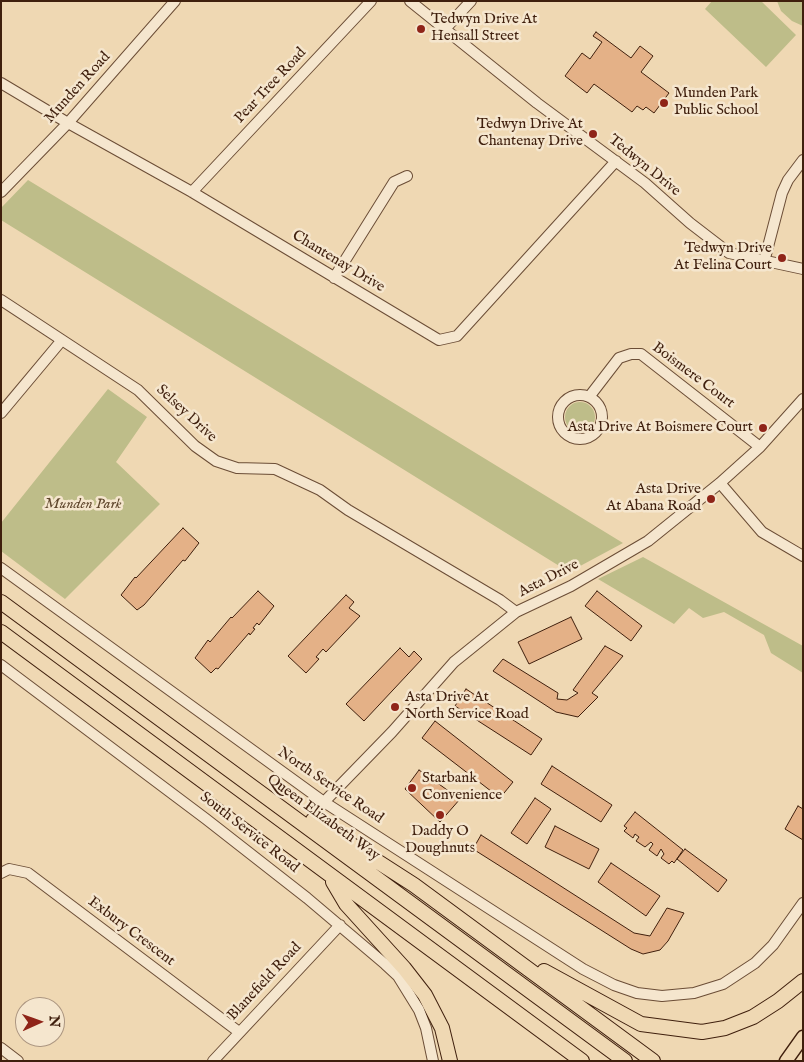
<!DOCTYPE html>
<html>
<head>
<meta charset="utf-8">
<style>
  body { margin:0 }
  #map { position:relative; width:804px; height:1062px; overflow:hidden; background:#efd8b3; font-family:"IM FELL English",serif }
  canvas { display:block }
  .frame { position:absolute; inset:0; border:2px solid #3f1f0d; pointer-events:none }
  .north { position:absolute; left:15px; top:997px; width:50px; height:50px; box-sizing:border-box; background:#f5e6ce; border:1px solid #ac9681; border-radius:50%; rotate:88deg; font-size:14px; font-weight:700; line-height:20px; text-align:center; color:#3f1f0d }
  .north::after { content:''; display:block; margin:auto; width:18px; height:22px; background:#8f2418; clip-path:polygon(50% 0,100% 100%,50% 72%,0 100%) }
</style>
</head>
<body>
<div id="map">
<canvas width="804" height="1062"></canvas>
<div class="frame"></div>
<div class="north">N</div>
</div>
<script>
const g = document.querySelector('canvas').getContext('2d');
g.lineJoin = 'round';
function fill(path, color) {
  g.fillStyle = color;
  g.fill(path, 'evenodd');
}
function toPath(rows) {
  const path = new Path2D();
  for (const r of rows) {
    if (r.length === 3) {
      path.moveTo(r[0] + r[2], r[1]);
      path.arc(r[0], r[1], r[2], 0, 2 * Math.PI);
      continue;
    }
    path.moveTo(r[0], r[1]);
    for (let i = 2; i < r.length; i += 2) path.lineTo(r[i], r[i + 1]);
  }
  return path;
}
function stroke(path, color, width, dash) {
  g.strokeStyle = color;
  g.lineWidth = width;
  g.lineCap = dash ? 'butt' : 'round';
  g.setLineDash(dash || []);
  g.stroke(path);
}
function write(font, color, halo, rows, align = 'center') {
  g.font = font + ' "IM FELL English",serif';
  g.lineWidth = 5;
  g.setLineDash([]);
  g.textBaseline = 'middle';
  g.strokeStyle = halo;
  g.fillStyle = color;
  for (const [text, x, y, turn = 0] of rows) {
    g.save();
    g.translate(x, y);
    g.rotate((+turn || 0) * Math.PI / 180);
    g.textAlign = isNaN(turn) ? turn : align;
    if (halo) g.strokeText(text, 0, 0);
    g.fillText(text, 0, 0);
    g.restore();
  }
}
const green = toPath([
  [712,1,761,1,796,35,766,67,705,9],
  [777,1,803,1,803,26,792,21,781,11],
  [28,180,456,441,623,543,569,572,1,220,1,208],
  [108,389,147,417,116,462,160,504,65,599,1,551,1,523],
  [580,417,15],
  [643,557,803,646,803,673,771,653,764,635,724,612,703,618,689,608,674,624,598,579]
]);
const building = toPath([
  [596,32,631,58,640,46,653,56,641,72,669,93,654,113,646,107,643,110,637,106,632,112,594,84,587,93,565,76,582,53,590,59,602,42,593,36,596,32],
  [183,528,199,543,185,561,183,560,144,605,137,610,121,595,135,577,136,578,183,528],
  [258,591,274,606,259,625,257,623,253,628,255,629,250,635,249,633,218,669,216,668,211,673,195,658,208,640,210,642,231,617,232,618,258,591],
  [597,591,642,626,631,641,585,606,597,591],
  [346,595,354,602,349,608,360,616,326,652,323,649,316,657,319,659,306,673,288,656,346,595],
  [571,617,582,639,529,664,518,642,571,617],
  [605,646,623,656,592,693,598,697,578,717,556,712,493,671,503,659,558,693,557,699,567,700,578,693,573,690,605,646],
  [400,648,409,657,414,651,422,659,364,721,346,704,400,648],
  [466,689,542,739,531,755,455,706,466,689],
  [435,721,513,782,500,798,422,738,435,721],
  [552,766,612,805,601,822,541,784,552,766],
  [419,770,460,799,440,822,405,789,419,770],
  [535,798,551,809,527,844,511,833,535,798],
  [798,806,803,809,803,840,785,829,798,806],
  [635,812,683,850,674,863,672,861,669,864,661,858,664,854,661,849,657,856,649,850,653,844,651,842,645,847,636,841,639,837,635,834,633,838,624,831,627,828,624,826,635,812],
  [555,826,599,849,589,869,545,847,555,826],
  [481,835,634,933,650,936,667,908,684,913,668,941,660,950,643,954,631,949,473,849,481,835],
  [685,849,727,880,718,892,677,859,685,849],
  [611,863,660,896,646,916,598,882,611,863]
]);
const minor = toPath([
  [410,1,537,103,645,183,690,223,729,253,803,269],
  [444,30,471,1],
  [1,83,68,123,192,192,439,340,457,336,616,161],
  [1,192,68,123,175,1],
  [192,192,371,1],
  [764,262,782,193,788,180,803,160],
  [334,278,394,182,407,176],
  [1,300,138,390,195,446,216,461,237,468,275,469,320,490,348,510,500,600,516,612],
  [580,417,22],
  [589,397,619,358,631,354,641,354,760,447],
  [1,413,62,340],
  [720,483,762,532,803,556],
  [1,568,324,802,583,969,614,985,637,993,662,996,694,993,723,984,755,963,773,945,803,903],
  [1,665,206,819,307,898,385,964,398,976,419,1010,426,1028,433,1061],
  [324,802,392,732,454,662,516,612,571,586,648,541,720,483,760,447,803,399],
  [1,873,9,869,28,873,239,1032],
  [1,1048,18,1061],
  [213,1061,340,925]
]);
const major = toPath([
  [786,1061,803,1037]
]);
const highway = toPath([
  [1,602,625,1061],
  [1,632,582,1061],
  [313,820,414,885,653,1061],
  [333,882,346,904,404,968,425,995,442,1028,450,1061],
  [544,971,641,1024,702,1032,725,1028,753,1017,778,1001,803,981]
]);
const markers = [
  [421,29,5,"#8f2418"],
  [664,103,5,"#8f2418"],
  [593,134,5,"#8f2418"],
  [782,258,5,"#8f2418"],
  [763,428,5,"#8f2418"],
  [711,499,5,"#8f2418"],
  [395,707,5,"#8f2418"],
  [412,788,5,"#8f2418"],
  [440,815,5,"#8f2418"]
];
const poiNames = [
  ["Tedwyn Drive At",431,20],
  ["Hensall Street",431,37],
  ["Munden Park",674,94],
  ["Public School",674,111],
  ["Tedwyn Drive At",583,125,"right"],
  ["Chantenay Drive",583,142,"right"],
  ["Tedwyn Drive",772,249,"right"],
  ["At Felina Court",772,266,"right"],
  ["Asta Drive At Boismere Court",753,428,"right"],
  ["Asta Drive",701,490,"right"],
  ["At Abana Road",701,507,"right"],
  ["Asta Drive At",405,698],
  ["North Service Road",405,715],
  ["Starbank",422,779],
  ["Convenience",422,796],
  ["Daddy O",440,832,"center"],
  ["Doughnuts",440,849,"center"]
];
const streetNames = [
  ["Pear Tree Road",271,86,-47],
  ["Munden Road",78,88,-48],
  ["Tedwyn Drive",644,166,39],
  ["Chantenay Drive",338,262,31],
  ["Boismere Court",693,376,37],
  ["Selsey Drive",186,414,43],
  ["Asta Drive",549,579,-27],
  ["North Service Road",330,786,34],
  ["Queen Elizabeth Way",323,818,36],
  ["South Service Road",249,833,38],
  ["Exbury Crescent",131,932,37],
  ["Blanefield Road",265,982,-47]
];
const parkNames = [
  ["Munden Park",83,505]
];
fill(green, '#bebd89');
fill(building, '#e4b187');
stroke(building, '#3f1f0d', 1);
stroke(minor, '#6b4d36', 12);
stroke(major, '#3f1f0d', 15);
stroke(highway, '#3f1f0d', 16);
stroke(minor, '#f5e6ce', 10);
stroke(major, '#efd8b3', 12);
stroke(highway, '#efd8b3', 14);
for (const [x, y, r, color] of markers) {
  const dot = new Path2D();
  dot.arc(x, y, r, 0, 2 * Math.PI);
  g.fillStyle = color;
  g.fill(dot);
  stroke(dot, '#f5e6ce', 2);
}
write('15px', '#3f1f0d', '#f5e6ce', poiNames, 'left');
write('15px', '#3f1f0d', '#f5e6ce', streetNames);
write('italic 15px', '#5f462c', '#f5e6ce', parkNames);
</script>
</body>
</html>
